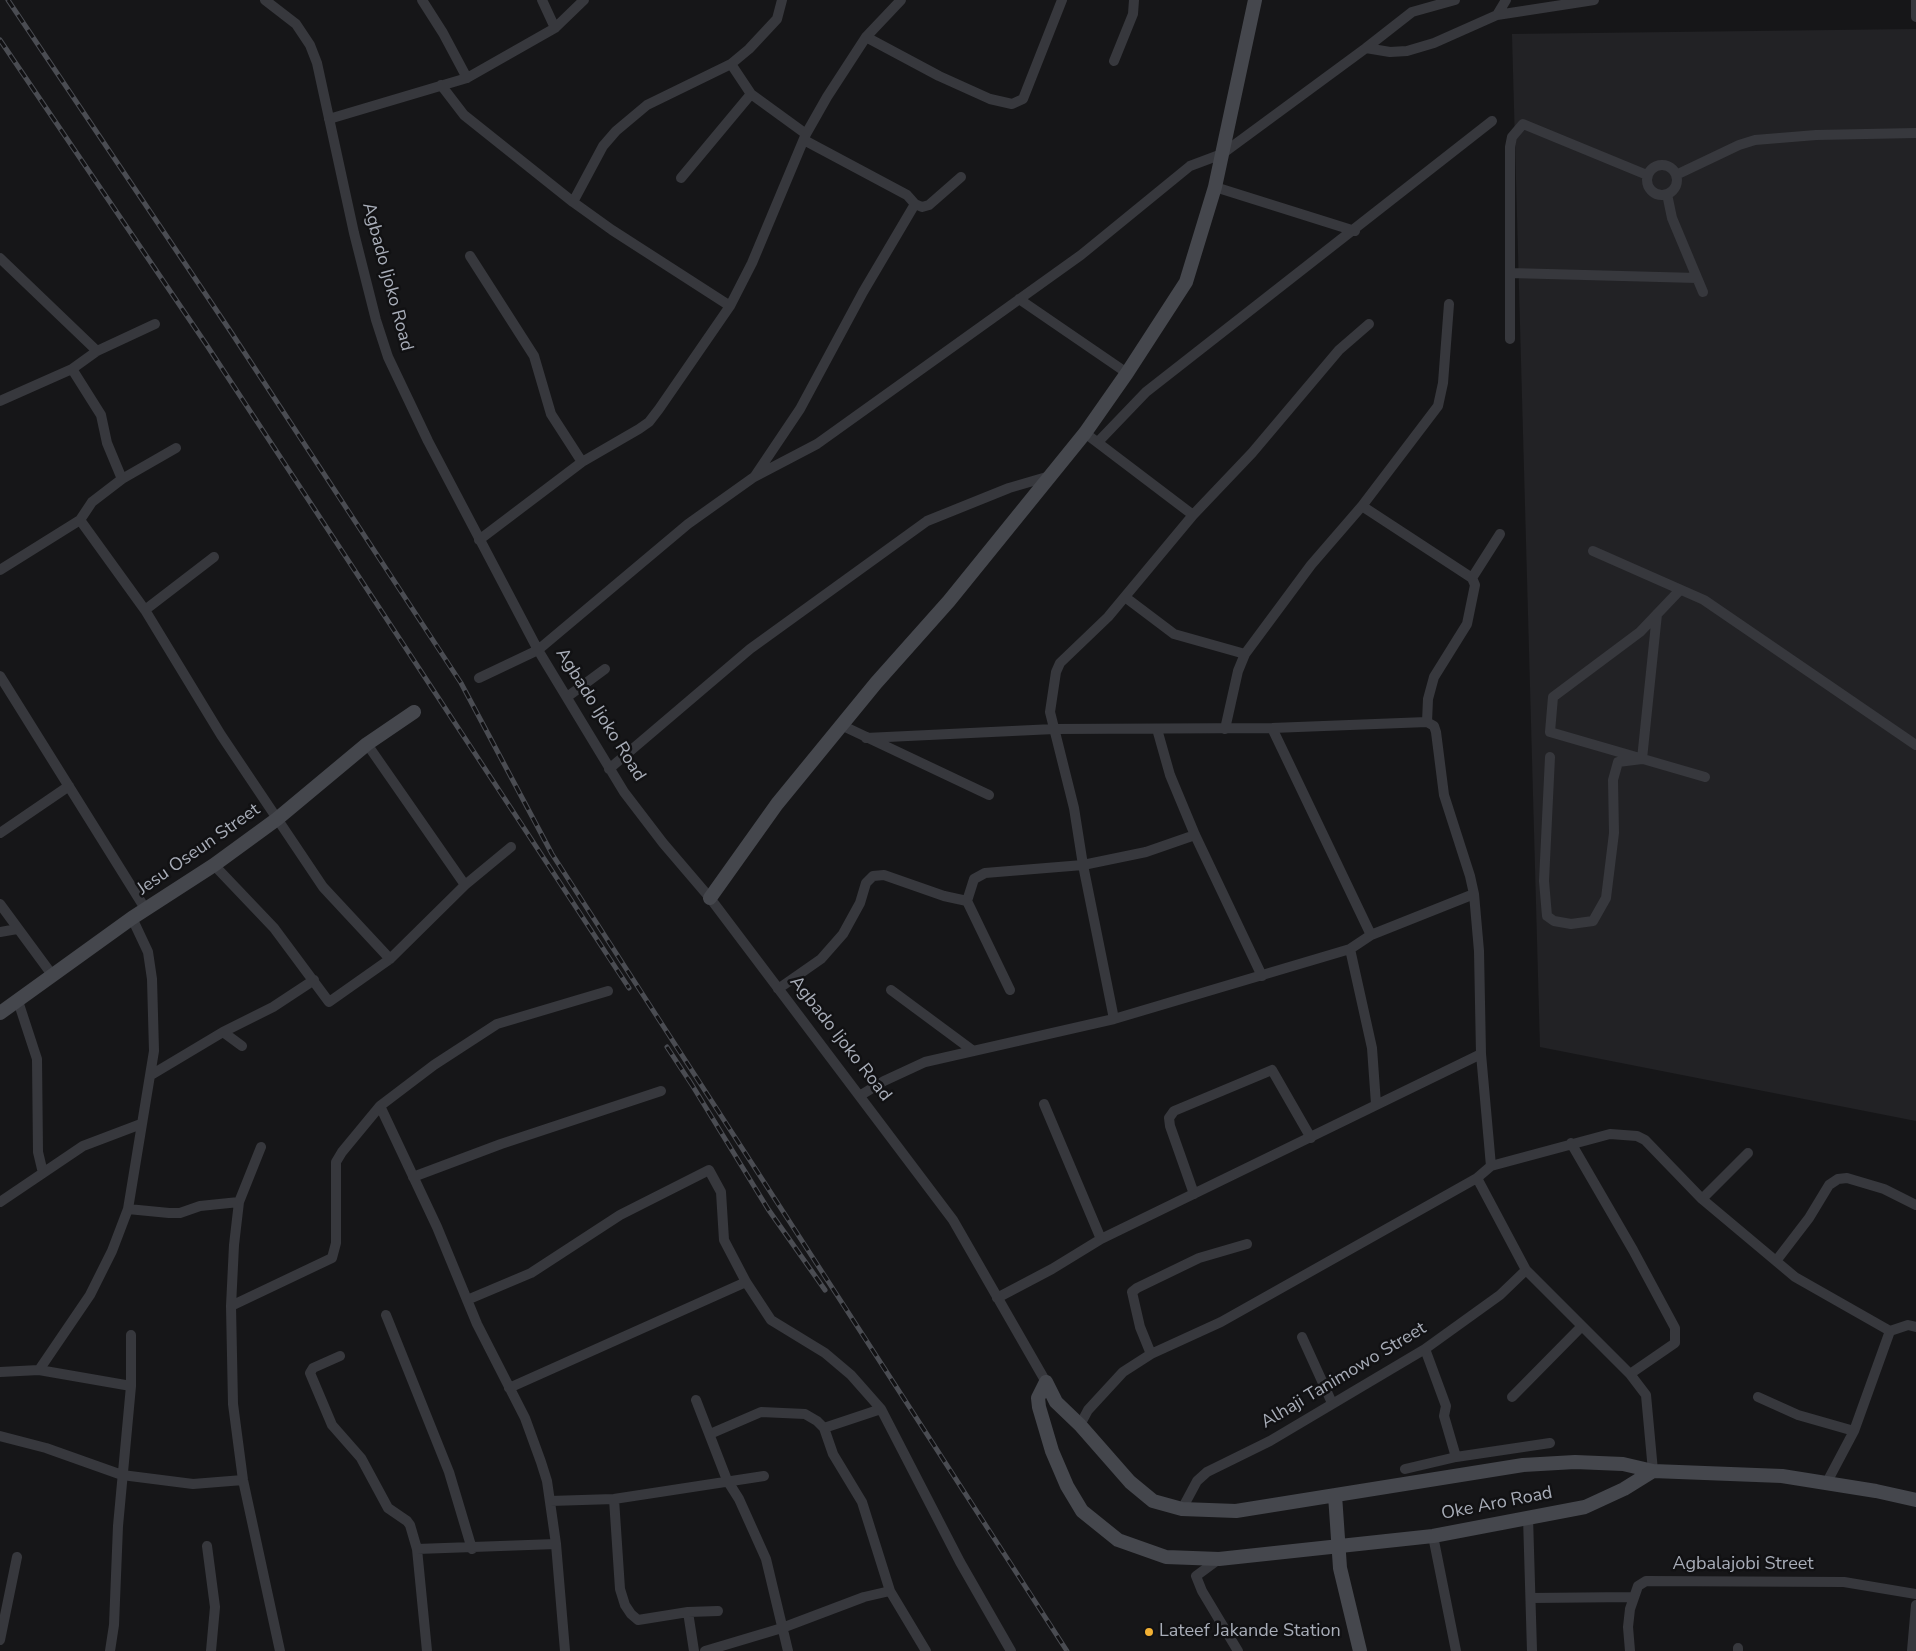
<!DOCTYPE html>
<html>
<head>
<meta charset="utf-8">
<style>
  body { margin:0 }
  canvas { display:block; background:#161618 }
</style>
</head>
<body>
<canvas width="1916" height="1651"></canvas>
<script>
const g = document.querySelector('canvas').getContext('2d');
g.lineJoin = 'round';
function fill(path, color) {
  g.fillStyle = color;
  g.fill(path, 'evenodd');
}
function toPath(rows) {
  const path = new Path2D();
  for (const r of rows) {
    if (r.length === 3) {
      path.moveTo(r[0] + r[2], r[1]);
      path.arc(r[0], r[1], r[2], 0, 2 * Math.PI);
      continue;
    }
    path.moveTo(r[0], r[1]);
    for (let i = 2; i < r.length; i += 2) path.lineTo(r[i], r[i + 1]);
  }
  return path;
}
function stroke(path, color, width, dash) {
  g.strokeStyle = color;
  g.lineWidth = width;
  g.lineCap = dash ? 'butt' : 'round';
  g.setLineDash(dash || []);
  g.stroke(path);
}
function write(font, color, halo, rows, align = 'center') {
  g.font = font + ' "Nunito Sans",sans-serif';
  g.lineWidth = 5;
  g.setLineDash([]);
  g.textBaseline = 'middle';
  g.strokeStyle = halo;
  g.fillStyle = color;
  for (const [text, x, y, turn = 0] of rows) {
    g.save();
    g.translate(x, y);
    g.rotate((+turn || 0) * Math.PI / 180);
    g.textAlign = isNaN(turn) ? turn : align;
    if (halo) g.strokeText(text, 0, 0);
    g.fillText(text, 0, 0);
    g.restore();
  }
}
const built = toPath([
  [1916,29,1916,1121,1540,1047,1512,34]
]);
const street = toPath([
  [265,0,296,24,310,45,317,63,354,233,376,320,388,357,428,441,538,650,624,792,663,843,710,898,953,1220,1046,1382],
  [422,0,443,33,467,78],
  [542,0,555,28],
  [1497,15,1594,0],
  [1916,17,1916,0],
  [866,37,939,76,990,99,1012,104,1023,99,1062,0],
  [1366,48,1412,12,1455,0],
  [1114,61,1133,14,1134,0],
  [731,64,751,94,806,134],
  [441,85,464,115,573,202,612,230,730,306],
  [329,119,467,78,555,28,584,0],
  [804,140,907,195,915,204],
  [1662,180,15],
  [1676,175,1739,145,1755,140,1816,135,1916,133],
  [681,178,751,94],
  [1215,187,1355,231],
  [1667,194,1672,218,1703,292],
  [573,202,603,146,616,131,647,105,731,64,749,49,777,19,782,0],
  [470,256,534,356,551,414,582,462],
  [0,258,97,351],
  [1510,273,1697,278],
  [1019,299,1127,373],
  [1510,339,1510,147,1512,137,1523,124,1647,175],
  [72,369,101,415,107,443,122,479],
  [0,401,72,369,97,351,155,324],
  [1085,433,1193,515],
  [1098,442,1146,392,1492,121],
  [755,476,800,409,863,292,915,204,922,207,929,205,961,177],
  [1362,506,1472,578],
  [80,520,145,610,221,735,323,887,390,959],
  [479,540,582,462,639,429,649,422,659,409,730,306,752,263,806,134,827,97,866,37,901,0],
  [1593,551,1704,600,1916,745],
  [0,570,80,520,92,502,122,479,176,448],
  [1680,590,1640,632,1553,697,1550,732,1705,777],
  [1125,597,1174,634,1245,654],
  [145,610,214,557],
  [0,676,146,910],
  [479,678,538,650,688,524,754,477,817,444,1081,255,1190,166,1222,154,1366,48,1390,52,1407,51,1434,43,1497,15,1506,0],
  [567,697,605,669],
  [841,725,989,795],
  [1272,728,1371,935],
  [1157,729,1170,775,1195,835,1262,976],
  [1225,729,1238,671,1245,654,1311,565,1362,506,1438,406,1443,383,1449,304],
  [866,738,1054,729,1272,728,1427,722],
  [367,744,465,885],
  [1550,757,1544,881,1547,916,1554,921,1571,924,1593,921,1606,898,1614,833,1613,780,1618,762,1642,759,1657,614],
  [609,769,750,649,927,521,1009,488,1050,476],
  [0,833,69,786],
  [214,865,274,928,329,1002,390,959,465,885,511,847],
  [967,901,974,879,985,873,1083,865,1146,852,1195,835],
  [0,904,53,976],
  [0,932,17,929],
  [1350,949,1372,1048,1376,1104],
  [778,989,821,959,843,934,860,903,866,883,873,876,884,875,944,896,967,901,1010,990],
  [891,990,972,1050],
  [18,1001,37,1059,38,1152,43,1173],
  [1114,1019,1083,865,1074,808,1050,712,1056,672,1060,663,1108,617,1193,515,1252,453,1339,350,1369,324],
  [223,1032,242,1046],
  [151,1075,223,1032,273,1007,314,980],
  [861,1095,884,1081,925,1062,1114,1019,1350,949,1371,935,1474,894],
  [1044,1104,1101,1239],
  [380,1106,437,1227,477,1324,525,1418,541,1462,547,1481,556,1544,565,1651],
  [1571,1143,1633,1250,1675,1328,1675,1343,1630,1374],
  [261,1147,239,1202,234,1245,231,1306,233,1404,243,1480,280,1651],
  [1491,1166,1481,1054,1479,951,1474,894,1470,876,1444,795,1436,732,1434,726,1427,722,1428,699,1434,677,1467,624,1475,585,1472,578,1500,534],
  [413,1177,501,1144,661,1091],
  [1477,1178,1526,1270,1630,1374,1646,1395,1653,1471],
  [1194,1194,1170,1126,1169,1118,1174,1111,1272,1070,1311,1138],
  [1702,1199,1748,1153],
  [0,1202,83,1146,141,1124],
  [128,1209,169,1213,180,1213,200,1206,239,1202],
  [1776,1261,1809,1218,1829,1185,1838,1179,1847,1178,1884,1189,1916,1205],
  [997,1298,1052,1269,1101,1239,1481,1054],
  [467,1300,531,1273,620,1215,709,1170,721,1192,724,1240,746,1282,771,1320,825,1353,851,1375,881,1409],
  [231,1306,332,1258,336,1243,336,1162,342,1152,380,1106,434,1065,497,1024,608,991],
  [386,1315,449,1472,472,1549],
  [1302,1337,1332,1403],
  [1151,1354,1140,1327,1132,1292,1137,1288,1199,1258,1247,1244],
  [340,1356,313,1368,310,1373,332,1425,361,1458,388,1508,407,1521,410,1525,417,1549,427,1651],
  [39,1370,90,1295,112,1251,128,1209,154,1051,152,979,148,952,132,918],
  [0,1372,39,1370,131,1386],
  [509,1388,746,1282],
  [1512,1397,1582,1326],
  [1758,1397,1798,1415,1854,1431],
  [696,1400,727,1480,739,1499,766,1559,788,1651],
  [1080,1425,1088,1410,1123,1372,1151,1354,1221,1322,1477,1178,1491,1166,1610,1134,1637,1136,1645,1140,1702,1199,1795,1277,1890,1331,1908,1325,1916,1327],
  [824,1428,881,1409,960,1562,1011,1651],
  [710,1434,761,1412,805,1414,817,1421,824,1428,833,1454,862,1502,890,1591,926,1651],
  [0,1436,46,1448,122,1475,193,1484,243,1480],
  [1456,1457,1550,1443],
  [1405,1469,1456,1457,1444,1416,1446,1406,1425,1349],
  [1827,1482,1854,1431,1890,1331],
  [614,1499,620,1589,625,1605,631,1614,638,1620,688,1612,718,1611],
  [550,1501,614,1499,764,1476],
  [1182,1509,1197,1481,1207,1472,1270,1441,1425,1349,1500,1295,1526,1270],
  [1528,1517,1532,1651],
  [1433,1536,1456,1651],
  [207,1546,215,1607,211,1651],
  [417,1549,556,1544],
  [1219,1559,1196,1576,1202,1591,1238,1651],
  [1531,1598,1633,1597],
  [688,1612,694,1651],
  [0,1640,17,1557],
  [110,1651,114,1625,118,1526,131,1386,131,1335],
  [705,1651,782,1628,864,1597,890,1591],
  [1630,1651,1628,1627,1630,1609,1638,1586,1646,1581,1844,1582,1916,1594],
  [1738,1651,1738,1648],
  [1912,1651,1916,1605]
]);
const secondary = toPath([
  [710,898,777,804,876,683,949,601,1085,433,1127,373,1186,282,1215,187,1255,0],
  [0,1013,132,918,214,865,277,819,367,744,414,712],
  [1046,1382,1056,1402,1080,1425,1130,1482,1153,1501,1182,1509,1236,1511,1523,1465,1575,1462,1623,1464,1653,1471,1782,1476,1876,1491,1916,1500],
  [1046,1382,1038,1398,1039,1407,1052,1451,1067,1486,1082,1511,1118,1540,1166,1557,1219,1559,1433,1536,1585,1507,1624,1489,1653,1471],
  [1335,1495,1340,1568,1360,1651]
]);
const rail = toPath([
  [8,0,231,332,461,683,552,854,1067,1651],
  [0,40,206,344,629,988],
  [667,1047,692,1085],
  [689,1080,768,1209,825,1290]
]);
const markers = [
  [1149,1632,5,"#f2b134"]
];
const streetNames = [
  ["Agbado Ijoko Road",387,277,75],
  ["Agbado Ijoko Road",600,715,58],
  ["Jesu Oseun Street",199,850,-35],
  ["Agbado Ijoko Road",840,1039,52],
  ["Alhaji Tanimowo Street",1344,1376,-31],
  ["Oke Aro Road",1497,1504,-11],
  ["Agbalajobi Street",1743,1565]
];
const poiNames = [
  ["Lateef Jakande Station",1159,1632]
];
fill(built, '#222225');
stroke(street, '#37383d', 10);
stroke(secondary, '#45474d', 14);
stroke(rail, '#4a4c52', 5);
stroke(rail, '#111113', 3, [9]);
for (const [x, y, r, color] of markers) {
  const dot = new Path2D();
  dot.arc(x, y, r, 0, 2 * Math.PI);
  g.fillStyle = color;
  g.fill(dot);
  stroke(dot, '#111113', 2);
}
write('18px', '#a8adb8', '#111113', streetNames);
write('18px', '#a8adb8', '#111113', poiNames, 'left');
</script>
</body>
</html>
